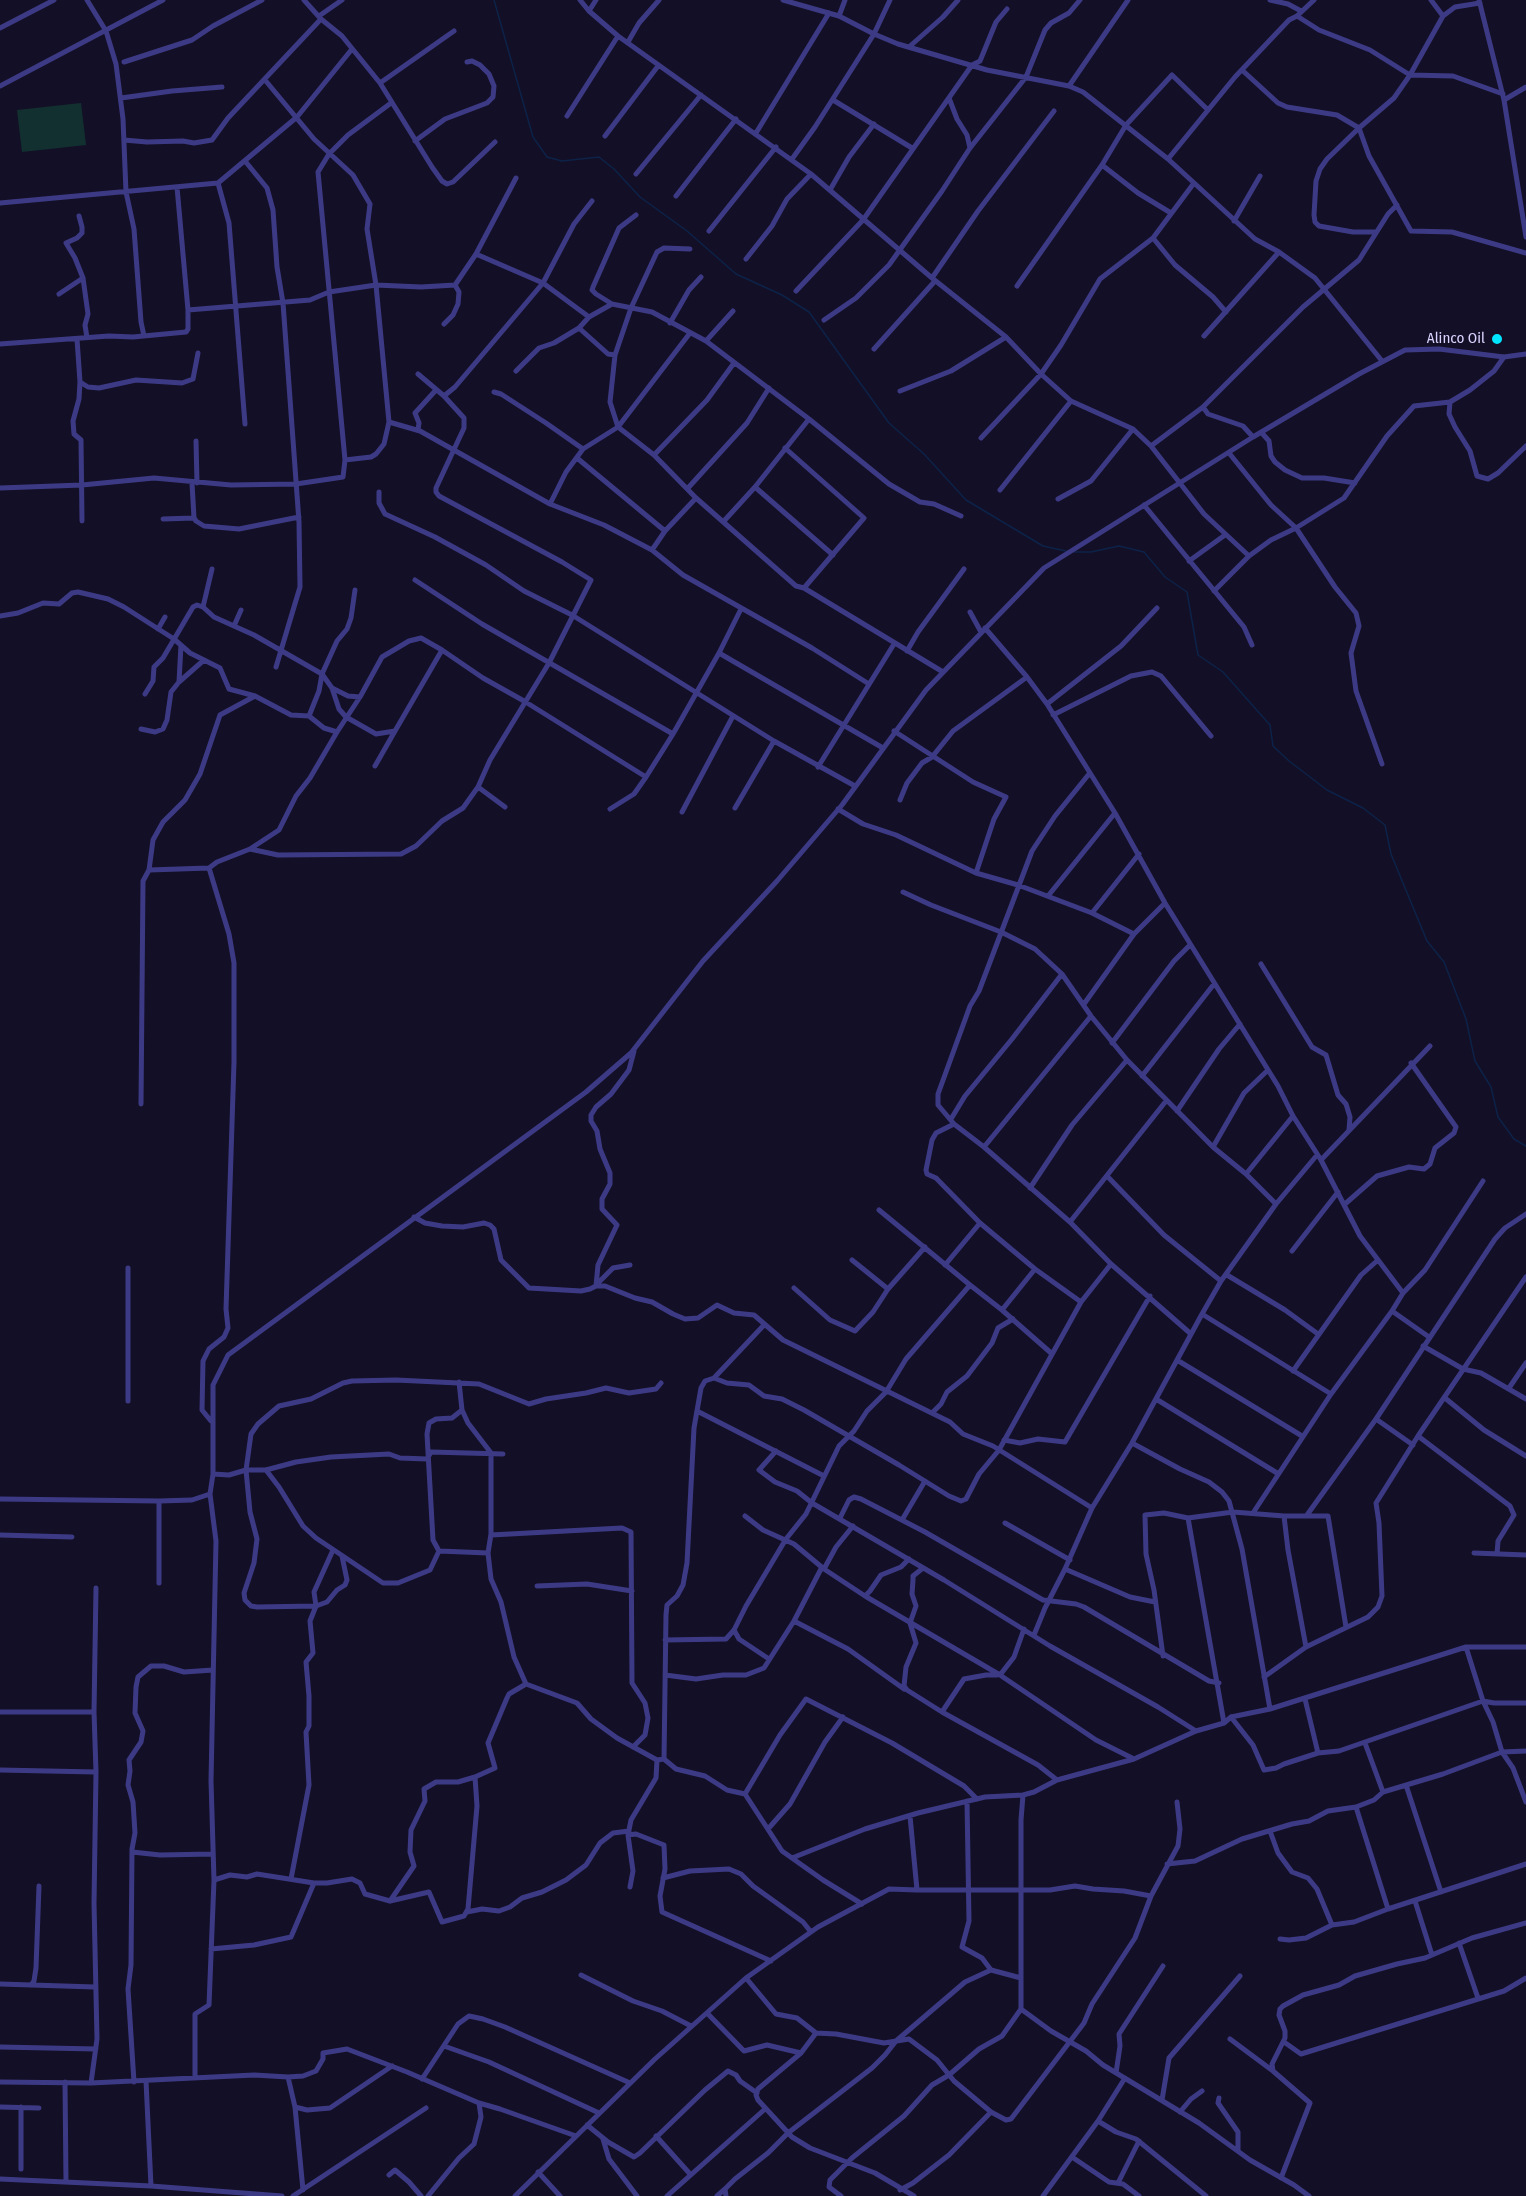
<!DOCTYPE html>
<html>
<head>
<meta charset="utf-8">
<style>
  body { margin:0 }
  canvas { display:block; background:#130f26 }
</style>
</head>
<body>
<canvas width="1526" height="2196"></canvas>
<script>
const g = document.querySelector('canvas').getContext('2d');
g.lineJoin = 'round';
function fill(path, color) {
  g.fillStyle = color;
  g.fill(path, 'evenodd');
}
function toPath(rows) {
  const path = new Path2D();
  for (const r of rows) {
    path.moveTo(r[0], r[1]);
    for (let i = 2; i < r.length; i += 2) path.lineTo(r[i], r[i + 1]);
  }
  return path;
}
function stroke(path, color, width, dash) {
  g.strokeStyle = color;
  g.lineWidth = width;
  g.lineCap = dash ? 'butt' : 'round';
  g.setLineDash(dash || []);
  g.stroke(path);
}
function write(font, color, halo, rows, align = 'center') {
  g.font = font + ' "Fira Sans Condensed",sans-serif';
  g.lineWidth = 4.5;
  g.setLineDash([]);
  g.textBaseline = 'middle';
  g.strokeStyle = halo;
  g.fillStyle = color;
  for (const [text, x, y, turn = 0] of rows) {
    g.save();
    g.translate(x, y);
    g.rotate((+turn || 0) * Math.PI / 180);
    g.textAlign = isNaN(turn) ? turn : align;
    if (halo) g.strokeText(text, 0, 0);
    g.fillText(text, 0, 0);
    g.restore();
  }
}
const green = toPath([
  [81,103,86,145,22,152,17,110]
]);
const stream = toPath([
  [494,0,533,137,547,157,562,161,599,157,614,169,640,197,687,231,736,274,782,295,809,312,889,423,924,454,966,500,1043,546,1066,551],
  [1074,552,1091,552,1119,546,1144,552,1165,577,1187,592,1198,655,1223,672,1270,725,1273,746,1289,761,1327,790,1363,808,1385,825,1391,854,1427,941,1444,962,1466,1019,1475,1061,1491,1087,1498,1117,1514,1139,1526,1146]
]);
const minor = toPath([
  [87,0,106,31,116,64,123,119,126,192,134,229,141,322,144,336],
  [304,0,321,19,342,36,380,83,432,167,442,181,447,184,453,182,495,142],
  [580,0,589,11,618,36,811,174,932,278,1006,337,1041,374,1071,401,1133,429,1151,446,1204,514,1249,556,1271,540,1296,528,1344,498,1387,436,1414,406,1450,402,1470,390,1494,371,1504,357],
  [783,0,839,16,874,34,898,44,987,70,1069,86,1083,92,1168,159,1255,239,1279,252,1315,278,1382,361],
  [1270,0,1288,4,1301,11],
  [1431,0,1443,16],
  [1479,0,1504,100,1526,237],
  [589,11,596,0],
  [319,16,342,0],
  [839,16,845,0],
  [1297,16,1319,30,1370,50,1410,75,1453,76,1503,94],
  [0,28,54,0],
  [628,42,639,23,659,0],
  [909,47,943,17,958,0],
  [124,62,192,40,213,26,262,0],
  [1242,70,1278,103,1287,107,1337,115,1359,128,1369,156,1411,231,1452,232,1526,253],
  [265,80,314,139,353,175,370,204,367,229,376,285,389,422,384,444,376,454,371,457,345,460],
  [380,83,454,31],
  [0,86,163,0],
  [1069,86,1128,0],
  [121,98,172,91,222,87],
  [949,98,957,119,967,135,970,148],
  [833,100,912,148],
  [1504,100,1526,87],
  [567,116,618,36],
  [756,133,829,13],
  [605,136,658,66],
  [124,140,147,142,183,141,194,143,212,140,228,118,321,19],
  [415,141,445,119,487,103,493,97,494,86,489,74,480,65,472,61,467,62],
  [792,159,815,127,874,34,890,0],
  [1168,159,1235,77,1289,20,1297,16,1314,0],
  [245,161,267,188,273,210,277,267,283,303,299,522,300,587,276,667],
  [1102,165,1138,193,1171,213],
  [636,174,701,95],
  [218,183,229,223,245,424],
  [830,190,849,157,874,124],
  [676,196,736,119],
  [0,203,218,183,297,117,352,49],
  [79,216,82,227,82,233,77,238,66,243,75,258,83,278,88,314,85,325,87,338],
  [1234,221,1260,176],
  [709,231,776,147],
  [1376,232,1353,232,1319,226,1315,222,1314,215,1316,181,1320,169,1327,159,1359,128,1394,98,1410,75,1443,16,1455,7,1480,3],
  [1153,238,1175,265,1213,297,1226,312],
  [476,254,543,283,589,317,612,304,652,312,706,341,809,419,889,484,920,502,934,504,961,516],
  [746,259,772,226,787,199,811,174],
  [932,278,978,211,1054,111],
  [455,285,476,254,516,178],
  [1017,286,1102,165,1126,125,1172,75,1208,110],
  [796,291,863,220,972,65,980,61,996,22,1007,9],
  [59,294,83,278],
  [612,304,596,294,592,290,593,287,619,228,636,215],
  [188,310,310,300,329,292,376,285,421,287,455,285],
  [589,317,579,328,608,354,615,355,631,308,657,252,664,248,690,249],
  [824,320,856,298,889,265,942,191,970,148,1026,77,1045,30,1051,23,1069,13,1080,0],
  [670,323,689,290,701,277],
  [444,324,453,315,458,304,459,292,455,285],
  [1204,336,1279,252],
  [77,339,80,382,79,399,73,421,74,434,81,440,82,521],
  [706,341,733,311],
  [0,344,109,336,133,337,186,332,188,329,188,310,177,187],
  [874,349,935,281],
  [615,355,610,402,618,427,654,455,696,498,796,586,804,588,864,518,785,448],
  [516,371,539,348,554,343,579,328],
  [80,382,88,387,99,388,136,380,182,383,193,379,198,353],
  [900,391,951,371,1006,337],
  [494,392,501,394,546,423,583,449],
  [444,396,455,387,543,283,574,224,592,201],
  [1450,402,1449,414,1455,427,1470,451,1477,476,1488,479,1498,473,1526,446],
  [1203,407,1208,414,1243,426,1253,437],
  [389,422,420,431,550,504,604,525,652,550,683,575,812,648,869,684],
  [418,430,419,423,415,413,436,390],
  [1261,432,1269,441,1271,456,1275,462,1285,470,1302,478,1324,478,1355,483],
  [981,438,1041,374,1061,345,1100,279,1153,238,1194,183],
  [196,441,197,483],
  [1151,446,1203,407,1303,307,1359,260,1388,214,1397,205],
  [1229,453,1271,505,1296,528,1335,587,1356,613,1359,626,1351,653,1356,691,1382,764],
  [654,455,707,400,734,363],
  [577,458,665,531],
  [192,483,194,518,196,521,204,526,239,529,299,517],
  [755,487,833,555],
  [0,488,82,485,154,478,231,485,296,484,343,477,345,460,318,172,329,154,348,135,391,103],
  [688,488,747,423,769,388],
  [1000,490,1071,401],
  [379,492,379,503,385,514,435,537,486,565,524,591,572,615,774,741,855,786],
  [1058,499,1091,481,1133,429],
  [550,504,566,472,583,449,618,427,690,333],
  [1144,505,1244,627,1252,645],
  [163,519,194,518],
  [724,521,755,487,809,419],
  [652,550,665,531,696,498],
  [1189,561,1225,535],
  [415,580,482,624,673,734],
  [804,588,943,672],
  [1214,591,1249,556],
  [203,607,212,569],
  [970,612,981,632],
  [0,616,18,613,43,603,59,604,72,593,78,592,108,599,124,607,174,639,190,653,220,668,229,689,255,696,291,715,309,716,324,728,337,732],
  [234,626,241,610],
  [985,628,1027,677,1047,704,1115,813,1165,903,1278,1086,1293,1116,1321,1160,1360,1236,1403,1293],
  [158,629,165,617],
  [907,651,918,632,964,569],
  [719,653,883,748],
  [179,682,181,645],
  [332,688,339,709,346,717,376,734,395,731,442,650],
  [145,694,153,681,154,667,163,658,193,607,197,605,203,607,214,617,254,635,322,674,332,688,348,696,360,697],
  [1047,704,1121,646,1157,608],
  [1053,715,1131,676,1152,672,1161,676,1211,736],
  [309,716,319,691,322,674,337,641,347,629,351,618,355,590],
  [141,729,155,732,163,729,167,720,171,692,179,682,204,660],
  [894,731,973,782,1006,797,994,819,976,873],
  [375,766,395,731],
  [818,767,894,644],
  [1089,774,1055,816,1032,851,979,991,970,1006,938,1094,938,1105,954,1124,984,1147,1070,1222,1111,1264,1191,1334],
  [478,787,505,807],
  [900,800,907,783,922,763,932,757,953,731,1027,677],
  [735,808,774,741],
  [610,809,634,794,646,777,673,734,719,653,741,609],
  [838,809,863,824,896,835,976,873,1018,885,1092,913,1134,934],
  [682,812,733,716],
  [250,849,278,855,401,854,416,846,442,821,463,808,478,787,490,760,549,663,591,580,562,562,439,496,436,492,436,488,464,428,464,418,444,396,418,374],
  [149,870,209,868],
  [903,892,931,905,1001,932,1035,949,1062,974,1091,1016,1127,1060,1213,1147,1246,1174,1276,1204],
  [1048,896,1115,813],
  [1092,913,1139,854],
  [1261,964,1312,1047,1326,1055,1338,1095,1346,1104,1350,1117,1349,1130],
  [1084,1004,1134,934,1165,903],
  [1112,1043,1174,961,1190,945],
  [1142,1076,1214,984],
  [141,1104,143,881,149,870,153,840,163,822,185,800,200,774,220,715,255,696],
  [1177,1111,1219,1049,1240,1024],
  [951,1119,965,1096,1012,1039,1062,974],
  [954,1124,936,1133,932,1140,926,1170,927,1174,936,1178,980,1223,1035,1269,1081,1302],
  [984,1147,1091,1016],
  [1213,1147,1244,1093,1268,1070],
  [1321,1160,1430,1046],
  [1246,1174,1293,1116],
  [1107,1176,1164,1235,1221,1281],
  [1030,1188,1072,1125,1127,1060],
  [1345,1204,1377,1176,1409,1167,1424,1169,1430,1164,1435,1148,1454,1133,1456,1127,1411,1063],
  [879,1210,970,1285,1002,1310,1051,1353],
  [414,1217,425,1223,442,1226,463,1227,484,1223,490,1225,494,1229,501,1260,529,1288,581,1291,590,1289,596,1286,605,1286,635,1298,652,1302,673,1314,685,1319,698,1318,717,1305,734,1313,754,1315,783,1340,950,1422,963,1434,993,1446,1092,1508],
  [1070,1222,1166,1101],
  [1292,1251,1338,1192],
  [852,1260,888,1289],
  [945,1265,980,1223],
  [128,1268,128,1401],
  [1227,1275,1285,1310,1318,1334],
  [597,1284,613,1268,630,1265],
  [596,1286,598,1265,617,1225,602,1209,602,1199,610,1184,610,1173,600,1149,597,1131,591,1121,591,1115,596,1107,611,1094,629,1070,634,1051],
  [794,1288,830,1320,855,1331,873,1312,888,1289,925,1247],
  [1002,1310,1035,1269],
  [1392,1311,1429,1337],
  [1202,1314,1331,1394],
  [1423,1346,1463,1369,1481,1373,1526,1399],
  [1177,1360,1302,1436],
  [1293,1371,1361,1275,1378,1260],
  [714,1378,727,1383,749,1385,764,1396,782,1399,804,1410,899,1465,949,1496,961,1501,966,1499,979,1474,999,1450,1081,1302,1111,1264],
  [459,1382,462,1410,468,1423,491,1453,491,1534,488,1553,491,1579,501,1602,514,1657,526,1684],
  [1509,1388,1526,1363],
  [1445,1398,1484,1430,1526,1456],
  [1156,1399,1277,1473],
  [697,1411,824,1476],
  [932,1413,941,1404,947,1392,967,1376,992,1343,998,1328,1013,1319],
  [1376,1419,1413,1445],
  [211,1421,202,1410,203,1361,209,1349,224,1337,228,1328,226,1309,234,1062,234,963,229,934,209,868,217,862,250,849,279,830,296,796,310,778,337,732,360,697,382,657,409,641,421,638,442,650,483,678,524,701,646,777],
  [1418,1436,1510,1506,1514,1515,1498,1541,1497,1554],
  [1004,1440,1020,1443,1038,1439,1065,1442,1150,1296],
  [1132,1443,1180,1469,1209,1482,1222,1492,1229,1501,1242,1549,1270,1709],
  [776,1451,759,1470,775,1482,797,1491,812,1503,944,1580,1050,1646,1158,1707,1196,1731],
  [266,1470,279,1487,303,1526,316,1538,383,1583,398,1583,430,1570,439,1551,488,1553],
  [213,1474,229,1475,246,1470,266,1470,296,1462,331,1457,389,1454,400,1458,427,1459,431,1452,503,1454],
  [0,1499,159,1501,192,1500,210,1494,213,1474,213,1385,228,1355,586,1092,631,1053,703,961,777,881,842,805,926,690,1044,568,1253,437,1359,374,1405,350,1439,349,1504,357,1526,354],
  [159,1501,159,1583],
  [1253,1513,1331,1394,1392,1311,1403,1293,1425,1270,1483,1181],
  [1307,1515,1376,1419,1495,1239,1505,1228,1526,1214],
  [745,1516,763,1530,794,1544,824,1569,865,1596,1000,1675,1096,1740,1134,1759],
  [1284,1516,1288,1550,1306,1647],
  [840,1518,849,1500,854,1497,861,1499,925,1532,1043,1600,1076,1604,1084,1607,1209,1681,1219,1683],
  [1188,1518,1224,1723],
  [902,1520,925,1481],
  [1005,1523,1070,1560],
  [0,1535,72,1537],
  [491,1535,622,1528,631,1532,632,1683,645,1703,648,1718,645,1735,633,1747],
  [439,1551,433,1540,427,1434,429,1423,436,1419,452,1418,462,1410],
  [1474,1553,1526,1555],
  [342,1556,347,1580,345,1585,337,1590,327,1602,316,1606,257,1607,251,1606,245,1600,244,1593,254,1563,257,1539,250,1512,246,1470,251,1434,258,1424,279,1406,311,1399,343,1383,352,1381,396,1380,479,1384,529,1404,546,1399,586,1393,606,1388,629,1393,656,1389,661,1383],
  [822,1567,794,1621,848,1649,904,1689],
  [923,1568,913,1576,913,1580,912,1594,916,1606,910,1623,916,1643,906,1667,904,1686,907,1690,942,1712,1038,1765,1057,1780],
  [824,1569,836,1547,853,1526],
  [1065,1569,1130,1597,1155,1602],
  [537,1586,587,1584,632,1591],
  [865,1596,870,1591,881,1575,901,1567,909,1559],
  [734,1630,739,1639,769,1659],
  [1034,1635,1045,1608,1065,1569,1092,1508,1132,1443,1202,1314,1221,1281,1276,1204,1317,1155],
  [665,1640,726,1639,734,1630,746,1606,786,1539,806,1514,839,1446,854,1431,867,1411,886,1392,906,1359,970,1285],
  [1466,1647,1483,1701,1493,1722,1502,1752,1513,1768,1526,1802],
  [1163,1656,1154,1590,1146,1554,1145,1515,1164,1513,1188,1518,1233,1512,1284,1516,1328,1516,1346,1627],
  [665,1675,696,1679,723,1675,746,1675,764,1668,794,1621],
  [1000,1675,1014,1657,1024,1629],
  [1264,1677,1306,1647,1368,1617,1378,1607,1382,1596,1379,1523,1376,1503,1418,1436,1526,1277],
  [1305,1699,1318,1753],
  [0,1712,94,1712,96,1588],
  [942,1712,964,1679,986,1675,997,1675],
  [1231,1717,1253,1745,1264,1770,1276,1768,1284,1764,1318,1753,1339,1751,1483,1701,1494,1703,1526,1703],
  [1365,1743,1383,1792],
  [664,1759,676,1769,705,1776,727,1790,745,1794,782,1851,823,1880,862,1904],
  [0,1770,96,1772],
  [1406,1785,1441,1892],
  [745,1794,780,1735,806,1699,892,1743,964,1786,977,1799],
  [967,1801,969,1921,962,1947,982,1958,991,1970],
  [1356,1807,1388,1909],
  [768,1829,790,1804,825,1742,843,1717],
  [1270,1831,1278,1853,1292,1872,1308,1878,1317,1889,1332,1925],
  [628,1835,636,1834,664,1845,665,1869,660,1896,662,1912,771,1961],
  [132,1852,160,1855,213,1854],
  [792,1858,865,1829,918,1813,985,1797,1023,1795,1034,1792,1057,1780,1134,1759,1196,1731,1224,1723,1231,1717,1270,1709,1466,1647,1526,1647],
  [1167,1864,1195,1861,1242,1839,1292,1824,1309,1821,1328,1811,1356,1807,1374,1800,1383,1792,1443,1774,1502,1752,1526,1751],
  [663,1878,690,1871,729,1869,741,1874,753,1886,803,1922,811,1932],
  [291,1879,309,1785,306,1732,309,1726,309,1696,306,1662,313,1653,310,1621,316,1606,314,1592,333,1550],
  [214,1880,230,1875,247,1877,257,1874,314,1883,327,1883,352,1879,360,1883,365,1894,390,1901,429,1892,442,1922,464,1916,468,1909,477,1806,475,1777,495,1768,488,1743,507,1698,509,1694,526,1684,577,1703,591,1719,617,1738,657,1760,664,1759,666,1615,667,1605,677,1596,683,1585,687,1563,694,1428,701,1388,705,1381,714,1378,764,1325],
  [630,1887,633,1871,628,1835,631,1820,656,1778,657,1760],
  [917,1890,1050,1890,1075,1886,1093,1889,1124,1891,1151,1896],
  [390,1901,414,1866,410,1852,411,1830,425,1801,424,1789,436,1782,458,1782,475,1777],
  [1415,1901,1432,1955],
  [467,1912,482,1909,499,1911,510,1907,522,1898,542,1892,566,1880,586,1865,600,1843,613,1833,629,1831],
  [1280,1939,1289,1940,1306,1938,1332,1925,1354,1922,1388,1909,1526,1864],
  [1459,1943,1478,1998],
  [211,1949,254,1945,291,1937,314,1883],
  [581,1975,633,2001,662,2011,691,2026],
  [746,1978,776,2014,797,2018,816,2033],
  [0,1984,95,1987],
  [31,1985,34,1981,36,1968,39,1886],
  [1021,2009,1051,2031,1086,2051,1103,2065,1199,2123,1250,2160,1294,2185,1309,2196],
  [707,2013,744,2051,767,2045,801,2053],
  [1230,2039,1273,2071,1310,2103,1281,2178],
  [1284,2042,1301,2054,1504,1991,1526,1978],
  [444,2046,489,2062,599,2113],
  [0,2047,96,2049],
  [1273,2071,1272,2064,1285,2038,1285,2031,1279,2015,1280,2009,1283,2006,1303,1995,1339,1985,1355,1976,1397,1964,1425,1958,1472,1938,1526,1923],
  [1116,2073,1120,2046,1119,2034,1163,1966],
  [288,2077,303,2076,316,2071,323,2059,323,2053,347,2049,407,2072,479,2103,500,2109,576,2136],
  [195,2078,195,2014,209,2005,214,1880,211,1781,216,1541,210,1494],
  [1125,2078,1098,2121,1116,2132,1136,2139,1206,2196],
  [422,2079,458,2024,469,2016,483,2019,505,2027,630,2083],
  [146,2081,151,2186],
  [0,2082,91,2083,254,2075,288,2077,295,2107,303,2190],
  [65,2082,66,2182],
  [134,2082,128,1989,131,1965,132,1849,135,1833,133,1802,128,1785,130,1771,129,1760,141,1742,143,1731,135,1713,136,1687,138,1677,151,1666,164,1666,184,1672,213,1670],
  [91,2083,97,2039,94,1903,96,1772,94,1712],
  [1219,2098,1218,2103,1238,2132,1238,2151],
  [1162,2100,1169,2058,1240,1976],
  [0,2107,39,2108],
  [21,2107,21,2169],
  [295,2107,307,2110,330,2108,392,2066],
  [1180,2112,1191,2099,1202,2091],
  [587,2125,608,2142,634,2157,640,2153,705,2090,728,2071,736,2075,740,2081,757,2093],
  [656,2136,690,2174],
  [603,2139,609,2159,637,2196],
  [1072,2157,1109,2182,1123,2184,1139,2196],
  [538,2172,560,2196],
  [389,2175,395,2170,409,2182,421,2196],
  [0,2179,151,2186,282,2196],
  [1118,2183,1139,2141],
  [900,2190,913,2183,949,2155,991,2112],
  [293,2196,426,2108],
  [428,2196,459,2158,474,2144,481,2117,479,2103],
  [515,2196,655,2059,746,1978,818,1927,889,1889,917,1890,910,1816],
  [667,2196,765,2109],
  [717,2196,725,2189],
  [726,2196,725,2189,735,2179,768,2153,788,2133,872,2068,885,2055,896,2041,965,1982,991,1970,1021,1978],
  [841,2196,829,2187,830,2180,852,2158,904,2116,932,2085,949,2075,979,2049,1002,2036,1021,2009,1021,1820,1023,1795],
  [914,2196,875,2173,810,2148,792,2137,758,2100,756,2095,758,2089,801,2053,816,2033,836,2034,884,2043,909,2039,937,2060,954,2081,991,2112,1006,2120,1011,2119,1084,2023,1092,2004,1135,1938,1151,1896,1178,1846,1180,1829,1177,1802],
  [1043,2196,1098,2121]
]);
const markers = [
  [1497,339,6,"#00e5ff"]
];
const poiNames = [
  ["Alinco Oil",1485,339]
];
fill(green, '#12302f');
stroke(stream, '#0c2248', 1.5);
stroke(minor, '#3d3a85', 5);
for (const [x, y, r, color] of markers) {
  const dot = new Path2D();
  dot.arc(x, y, r, 0, 2 * Math.PI);
  g.fillStyle = color;
  g.fill(dot);
  stroke(dot, '#130f26', 2);
}
write('15px', '#d9d4ff', '#130f26', poiNames, 'right');
</script>
</body>
</html>
